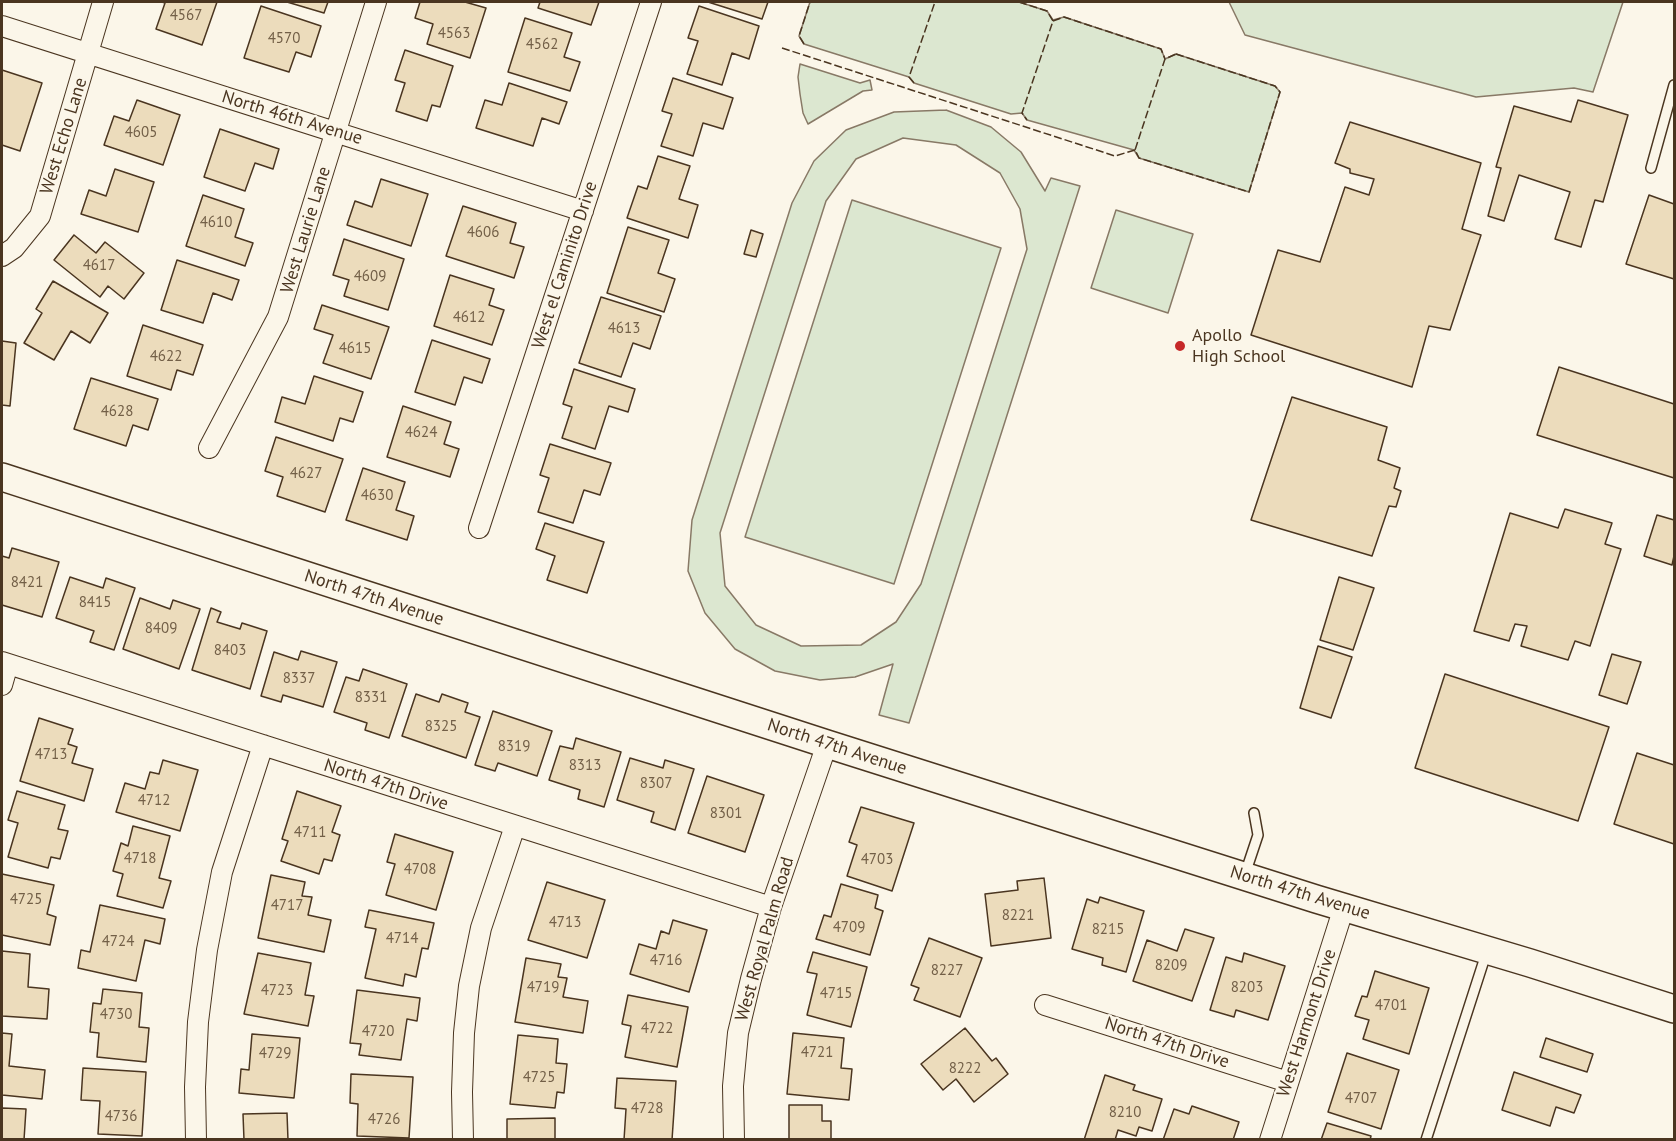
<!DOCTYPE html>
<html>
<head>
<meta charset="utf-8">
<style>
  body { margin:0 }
  #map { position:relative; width:1676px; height:1141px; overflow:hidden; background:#fbf6e9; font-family:"PT Sans",sans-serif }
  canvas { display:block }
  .frame { position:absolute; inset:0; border:3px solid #4a3520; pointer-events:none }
</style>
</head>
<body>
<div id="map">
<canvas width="1676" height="1141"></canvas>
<div class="frame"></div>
</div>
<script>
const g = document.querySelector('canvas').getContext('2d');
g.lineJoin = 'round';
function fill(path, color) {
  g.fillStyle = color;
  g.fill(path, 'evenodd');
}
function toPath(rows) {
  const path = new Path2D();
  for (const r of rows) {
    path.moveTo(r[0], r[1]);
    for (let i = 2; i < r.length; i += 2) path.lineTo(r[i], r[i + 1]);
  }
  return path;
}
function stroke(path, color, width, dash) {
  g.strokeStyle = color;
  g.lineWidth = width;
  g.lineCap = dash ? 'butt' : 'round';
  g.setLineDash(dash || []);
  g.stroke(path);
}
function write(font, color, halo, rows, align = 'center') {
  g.font = font + ' "PT Sans",sans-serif';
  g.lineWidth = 4.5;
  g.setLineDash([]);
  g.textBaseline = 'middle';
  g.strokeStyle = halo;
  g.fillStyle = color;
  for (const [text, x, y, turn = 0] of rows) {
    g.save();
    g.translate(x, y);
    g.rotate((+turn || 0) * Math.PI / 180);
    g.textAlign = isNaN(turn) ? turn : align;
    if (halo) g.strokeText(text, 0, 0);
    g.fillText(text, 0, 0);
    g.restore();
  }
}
const green = toPath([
  [810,2,1019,2,1047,11,1053,20,1064,17,1161,49,1165,59,1176,54,1275,86,1280,92,1249,192,1139,158,1134,150,1027,120,1022,113,1011,114,914,83,909,77,804,44,799,36,810,2],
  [1229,2,1228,2,1623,2,1593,92,1574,88,1476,97,1245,35,1229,2],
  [800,64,860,83,870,80,872,90,863,91,808,124,803,113,800,94,798,77,800,64],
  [946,110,991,127,1021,152,1045,191,1051,178,1080,186,909,723,879,715,893,664,855,677,820,680,775,671,735,649,705,613,688,571,692,520,792,203,814,161,846,130,894,112,946,110],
  [903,138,956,145,1000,173,1020,209,1027,249,921,584,896,622,861,645,801,646,756,625,725,586,720,533,826,201,856,159,903,138],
  [852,200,1001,248,894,584,745,537,852,200],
  [1116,210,1193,234,1168,313,1091,288,1116,210]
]);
const building = toPath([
  [162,2,217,2,202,45,156,29,165,3,162,2],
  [287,2,328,2,324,13,287,2],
  [420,2,465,2,486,8,470,58,427,44,433,24,415,18,420,2],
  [540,2,599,2,591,25,538,8,540,2],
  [708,2,768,2,762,19,708,2],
  [261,6,321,26,311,57,296,52,289,72,244,58,261,6],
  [699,6,759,26,749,59,732,53,722,85,687,74,698,41,688,38,699,6],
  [525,18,572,33,564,57,580,62,570,91,508,72,525,18],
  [405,50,453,66,440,107,432,105,427,121,396,111,405,83,395,80,405,50],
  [2,70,42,83,20,151,2,145,2,70],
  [673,78,733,98,723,129,703,123,693,156,661,146,672,114,662,111,673,78],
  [509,83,567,102,559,124,542,118,533,146,476,128,485,100,502,105,509,83],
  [137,100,180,115,163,165,104,145,114,116,129,121,137,100],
  [1578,100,1628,115,1603,202,1595,200,1581,247,1555,239,1570,192,1519,175,1504,221,1488,216,1501,168,1496,167,1514,106,1571,122,1578,100],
  [1350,122,1481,163,1462,229,1481,235,1450,330,1429,326,1412,387,1251,335,1278,250,1320,262,1345,187,1369,195,1374,179,1350,173,1350,169,1335,163,1350,122],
  [220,129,279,149,273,169,255,163,245,191,204,177,220,129],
  [658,156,690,166,679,199,698,205,688,238,627,218,638,186,647,189,658,156],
  [115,169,154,182,138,232,81,214,89,190,106,196,115,169],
  [381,179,428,194,411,246,347,225,355,201,372,207,381,179],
  [203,195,244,209,235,237,253,243,245,266,186,246,203,195],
  [1649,195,1674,204,1674,279,1626,264,1649,195],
  [463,206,516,223,510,243,524,247,514,278,446,256,463,206],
  [628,227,669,240,658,273,675,279,664,312,607,293,628,227],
  [751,230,763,234,756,257,744,254,751,230],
  [74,235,96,253,105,242,144,273,124,299,108,286,100,297,54,260,74,235],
  [344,239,404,259,388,310,344,296,349,280,333,275,344,239],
  [177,260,239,280,232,300,213,293,203,323,161,310,177,260],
  [450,275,494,289,489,305,504,310,492,345,434,326,450,275],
  [53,281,108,313,90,343,71,331,54,360,24,343,42,313,36,309,53,281],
  [601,297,661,316,650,349,633,343,621,377,579,363,601,297],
  [322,305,389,327,371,379,323,363,333,335,314,329,322,305],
  [143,325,203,345,193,375,177,370,171,390,127,376,143,325],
  [432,340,490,359,482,383,464,377,455,405,415,392,432,340],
  [2,341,16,343,10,406,2,405,2,341],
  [1559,367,1674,404,1674,478,1537,435,1559,367],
  [574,369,635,389,628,412,609,406,595,449,562,438,572,407,563,404,574,369],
  [314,376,363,392,353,422,340,418,333,441,275,422,282,397,305,404,314,376],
  [91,378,158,399,148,430,133,425,126,446,74,429,91,378],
  [1292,397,1387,427,1378,460,1400,468,1394,488,1401,491,1396,507,1389,506,1372,556,1251,520,1292,397],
  [403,406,451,422,444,444,459,449,450,477,387,457,403,406],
  [276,437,343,459,325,512,277,496,283,477,265,471,276,437],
  [550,444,611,463,600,495,584,490,573,523,538,512,549,478,540,475,550,444],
  [363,468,405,482,396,510,414,516,407,540,346,520,363,468],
  [1565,509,1612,523,1605,544,1621,549,1590,646,1575,641,1568,660,1521,646,1527,626,1515,624,1509,641,1474,631,1510,513,1558,528,1565,509],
  [1657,515,1674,520,1674,556,1672,565,1644,556,1657,515],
  [545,523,604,542,587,593,547,580,555,556,536,549,545,523],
  [12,548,59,562,42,617,2,605,2,556,9,558,12,548],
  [70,577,103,588,106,578,135,588,114,650,90,642,94,631,56,618,70,577],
  [1339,577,1374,588,1353,650,1320,640,1339,577],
  [140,598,170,609,173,600,200,609,179,669,123,649,140,598],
  [211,608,221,612,217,622,240,629,242,623,267,631,250,689,192,670,211,608],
  [1318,646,1352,657,1331,718,1300,708,1318,646],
  [301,651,337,662,323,707,283,695,281,702,261,696,274,652,298,660,301,651],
  [1612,654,1641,662,1627,704,1599,695,1612,654],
  [363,669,407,684,389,738,365,730,367,723,334,712,346,677,359,681,363,669],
  [1445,674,1609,727,1578,821,1415,768,1445,674],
  [416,694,439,702,442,694,468,703,465,712,480,717,466,758,402,736,416,694],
  [493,711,552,731,537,776,498,763,495,771,475,765,493,711],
  [39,718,73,729,68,744,77,747,72,763,93,769,84,801,20,781,39,718],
  [576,738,621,752,604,807,578,799,580,790,549,780,560,746,573,749,576,738],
  [1637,753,1674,765,1674,844,1614,824,1637,753],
  [630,758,663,768,665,760,694,769,675,830,651,822,654,812,617,800,630,758],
  [163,760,198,770,180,831,116,812,125,783,145,789,150,772,159,774,163,760],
  [707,776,764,795,745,852,688,833,707,776],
  [17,791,65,805,58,829,68,831,60,859,51,857,48,868,8,857,18,823,8,820,17,791],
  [297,791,341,806,332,832,340,835,332,861,324,859,319,874,281,861,288,841,282,839,297,791],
  [861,807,914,823,892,891,847,876,857,845,849,842,861,807],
  [133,826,170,836,159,878,171,881,163,908,117,896,123,874,113,871,121,843,128,846,133,826],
  [395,834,453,852,436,910,386,895,395,864,387,862,395,834],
  [2,874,54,885,47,914,56,917,50,945,2,935,2,874],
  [271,875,305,882,302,896,312,897,308,915,331,920,324,952,258,938,271,875],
  [1044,878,1051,938,991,946,985,894,1018,890,1017,881,1044,878],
  [547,882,605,900,587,958,528,940,547,882],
  [841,884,878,895,875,908,883,911,870,955,816,939,824,915,831,917,841,884],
  [1100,897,1144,911,1126,972,1102,965,1103,958,1072,949,1087,899,1098,903,1100,897],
  [100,905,165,919,160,944,145,940,136,981,78,968,81,950,90,952,100,905],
  [369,910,434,923,428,949,422,948,416,977,405,974,403,986,365,978,376,929,365,927,369,910],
  [673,920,707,930,689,992,630,974,639,944,656,949,661,931,669,934,673,920],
  [1185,929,1214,938,1192,1001,1133,981,1147,940,1177,951,1185,929],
  [929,938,982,958,960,1017,914,1000,919,988,911,985,929,938],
  [2,951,30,954,28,987,49,989,47,1019,2,1016,2,951],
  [813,952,867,967,851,1027,807,1015,817,974,807,972,813,952],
  [258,953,311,963,305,995,314,996,308,1026,244,1014,258,953],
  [1244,953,1285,966,1268,1020,1236,1010,1234,1017,1210,1010,1226,957,1242,962,1244,953],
  [526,958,561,964,558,977,567,978,563,997,588,1001,583,1033,515,1022,526,958],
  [1375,971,1429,988,1409,1054,1363,1039,1369,1020,1355,1016,1362,996,1367,997,1375,971],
  [103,989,142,993,139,1027,149,1028,146,1062,97,1057,99,1033,90,1032,93,1003,101,1004,103,989],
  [357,990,420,998,417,1021,407,1019,401,1060,359,1055,361,1044,350,1043,357,990],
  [628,995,688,1007,677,1067,625,1057,631,1026,622,1024,628,995],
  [965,1028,992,1061,996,1058,1008,1074,974,1102,956,1079,943,1090,921,1064,965,1028],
  [2,1033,12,1034,9,1066,45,1070,42,1099,2,1095,2,1033],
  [793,1033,844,1038,841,1068,852,1069,849,1100,787,1094,793,1033],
  [252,1034,300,1038,294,1098,239,1093,241,1069,249,1070,252,1034],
  [518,1035,558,1039,556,1063,567,1064,564,1093,557,1092,555,1108,510,1104,518,1035],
  [1546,1038,1593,1054,1587,1072,1540,1057,1546,1038],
  [1347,1053,1399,1070,1381,1129,1328,1112,1347,1053],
  [83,1068,146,1072,142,1136,98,1134,100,1101,81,1100,83,1068],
  [1514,1072,1581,1095,1574,1113,1556,1107,1550,1126,1502,1110,1514,1072],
  [351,1074,413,1077,409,1138,357,1136,358,1104,350,1103,351,1074],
  [1105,1075,1135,1085,1133,1090,1162,1099,1152,1131,1139,1127,1136,1136,1118,1130,1115,1140,1084,1140,1105,1075],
  [617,1078,676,1081,672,1140,624,1140,626,1109,615,1108,617,1078],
  [789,1105,822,1105,822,1121,831,1121,831,1139,857,1140,789,1140,789,1105],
  [1192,1106,1239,1122,1233,1140,1163,1140,1174,1109,1189,1114,1192,1106],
  [2,1108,26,1109,24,1140,2,1140,2,1108],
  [287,1113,288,1140,244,1140,243,1114,287,1113],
  [555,1118,555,1140,507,1140,507,1119,555,1118],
  [1327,1123,1371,1136,1370,1140,1321,1140,1327,1123]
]);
const lane = toPath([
  [1651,168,1674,85],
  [1245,874,1258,835,1254,813],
  [1426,1140,1486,954]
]);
const street = toPath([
  [2,26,583,211],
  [2,256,14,248,40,216,103,2],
  [209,448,278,317,376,2],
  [479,528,651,2],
  [2,662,771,907],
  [2,685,8,664],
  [1045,1005,1288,1082],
  [196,1140,195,1087,198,1022,207,950,222,872,263,745],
  [463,1140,462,1092,464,1033,469,986,481,928,515,826],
  [734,1140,733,1086,738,1033,751,979,771,907,827,744],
  [1270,1140,1344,907]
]);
const secondary = toPath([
  [2,477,827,744,1316,899,1530,963,1674,1009]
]);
const fence = toPath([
  [1019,2,1047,11,1053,21,1022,113,1027,120],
  [1053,21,1064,17,1161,49,1165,59],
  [804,44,799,36,810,2],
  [782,48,1115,156,1135,150],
  [1176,54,1275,86,1280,92,1249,192,1139,158,1135,150,1165,59,1176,54],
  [914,83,909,77,935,2]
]);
const markers = [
  [1180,346,6,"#c62828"]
];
const numberNames = [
  ["4567",186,16],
  ["4563",454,34],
  ["4570",284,39],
  ["4562",542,45],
  ["4605",141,133],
  ["4610",216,223],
  ["4606",483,233],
  ["4617",99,266],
  ["4609",370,277],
  ["4612",469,318],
  ["4613",624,329],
  ["4615",355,349],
  ["4622",166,357],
  ["4628",117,412],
  ["4624",421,433],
  ["4627",306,474],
  ["4630",377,496],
  ["8421",27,583],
  ["8415",95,603],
  ["8409",161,629],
  ["8403",230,651],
  ["8337",299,679],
  ["8331",371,698],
  ["8325",441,727],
  ["8319",514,747],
  ["4713",51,755],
  ["8313",585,766],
  ["8307",656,784],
  ["4712",154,801],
  ["8301",726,814],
  ["4711",310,833],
  ["4718",140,859],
  ["4703",877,860],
  ["4708",420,870],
  ["4725",26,900],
  ["4717",287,906],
  ["8221",1018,916],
  ["4713",565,923],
  ["4709",849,928],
  ["8215",1108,930],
  ["4714",402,939],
  ["4724",118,942],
  ["4716",666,961],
  ["8209",1171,966],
  ["8227",947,971],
  ["4719",543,988],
  ["8203",1247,988],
  ["4723",277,991],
  ["4715",836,994],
  ["4701",1391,1006],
  ["4730",116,1015],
  ["4722",657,1029],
  ["4720",378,1032],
  ["4721",817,1053],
  ["4729",275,1054],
  ["8222",965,1069],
  ["4725",539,1078],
  ["4707",1361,1099],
  ["4728",647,1109],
  ["8210",1125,1113],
  ["4736",121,1117],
  ["4726",384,1120]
];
const streetNames = [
  ["North 46th Avenue",292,118,17],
  ["West Echo Lane",64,136,-73],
  ["West Laurie Lane",306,230,-73],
  ["West el Caminito Drive",565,265,-72],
  ["North 47th Avenue",374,598,18],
  ["North 47th Avenue",837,747,18],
  ["North 47th Drive",386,785,18],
  ["North 47th Avenue",1300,893,17],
  ["West Royal Palm Road",765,939,-74],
  ["West Harmont Drive",1307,1023,-72],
  ["North 47th Drive",1167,1043,18]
];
const poiNames = [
  ["Apollo",1192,336],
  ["High School",1192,357]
];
fill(green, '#dce7d0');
stroke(green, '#887966', 1.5);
fill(building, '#ecdcbc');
stroke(building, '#4a3520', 1.5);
stroke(lane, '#4a3520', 12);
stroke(street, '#4a3520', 22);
stroke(secondary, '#4a3520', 30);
stroke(lane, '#fbf6e9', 9);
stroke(street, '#fbf6e9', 20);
stroke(secondary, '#fbf6e9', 27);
stroke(fence, '#4a3520', 1.5, [8, 3]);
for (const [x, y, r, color] of markers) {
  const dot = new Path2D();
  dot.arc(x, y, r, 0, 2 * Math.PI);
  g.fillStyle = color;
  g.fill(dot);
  stroke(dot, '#fbf6e9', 2);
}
write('15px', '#725f47', null, numberNames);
write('18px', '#4a3520', '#fbf6e9', streetNames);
write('18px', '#4a3520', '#fbf6e9', poiNames, 'left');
</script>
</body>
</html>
